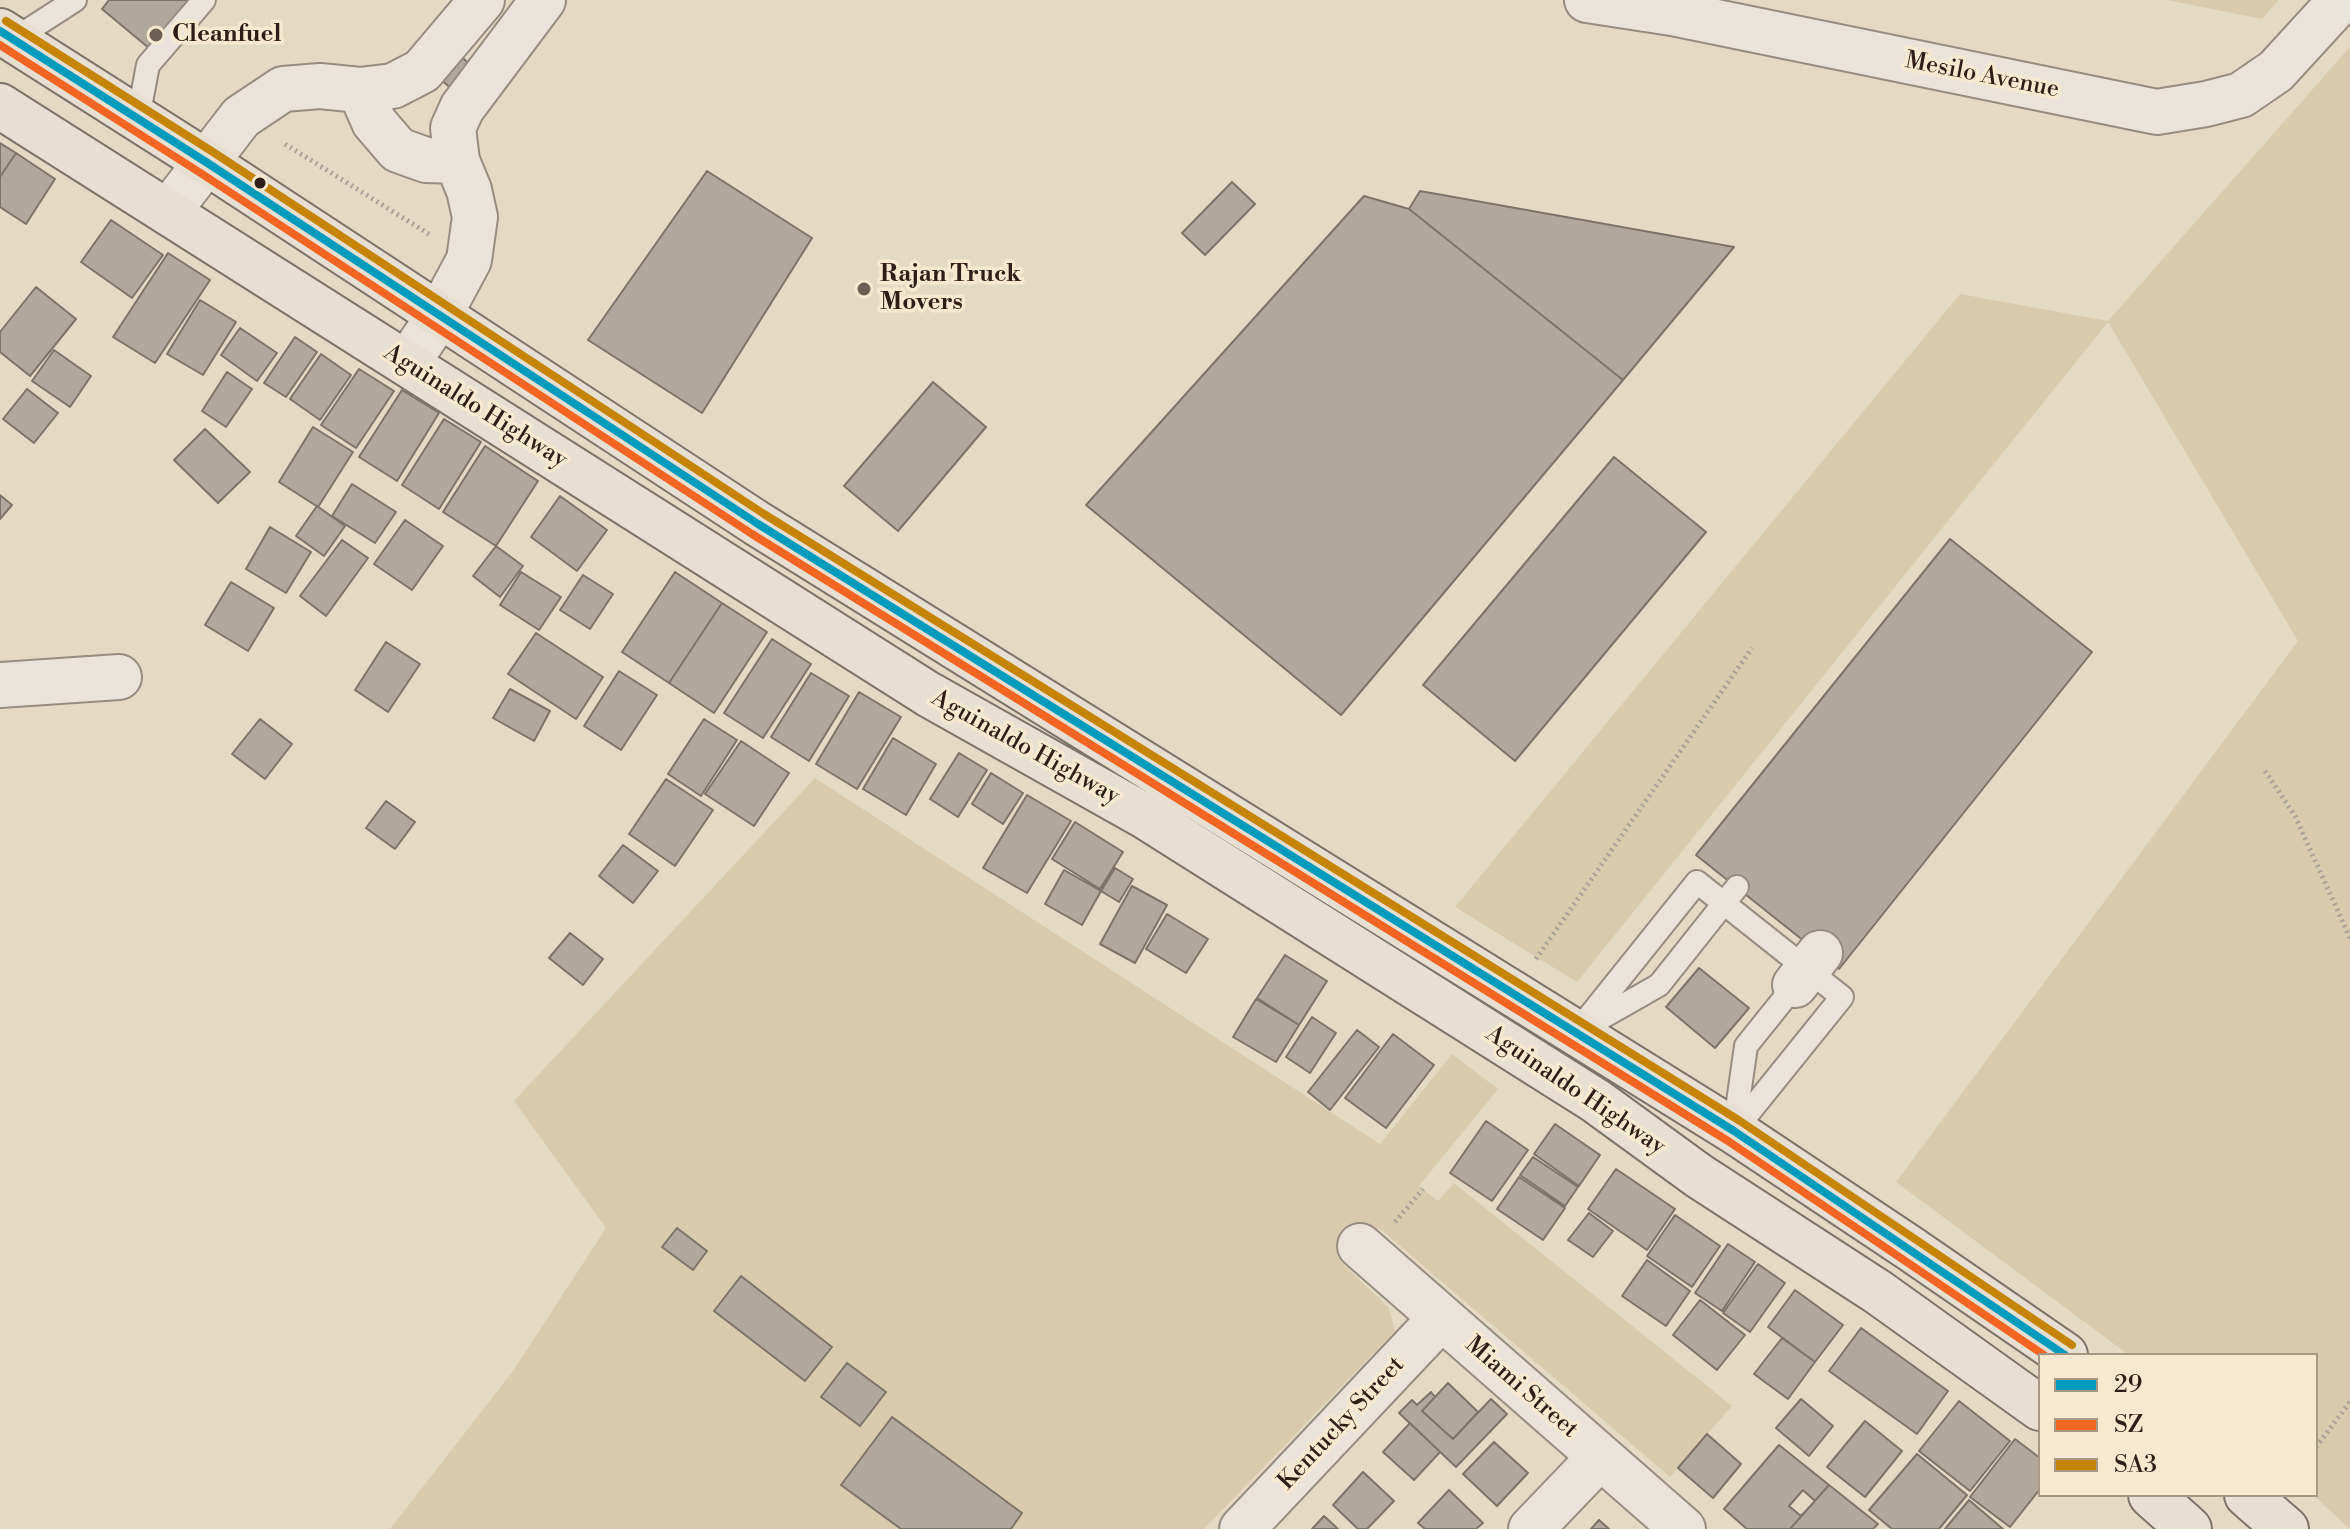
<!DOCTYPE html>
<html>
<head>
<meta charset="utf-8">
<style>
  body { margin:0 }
  #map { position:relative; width:2350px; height:1529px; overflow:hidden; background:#e4d9c3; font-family:"Libre Bodoni",serif }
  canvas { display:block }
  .legend { position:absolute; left:2038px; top:1353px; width:280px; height:144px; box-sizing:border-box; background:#f7e9d0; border:2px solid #a79886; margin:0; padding:10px 14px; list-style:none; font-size:24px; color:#2f1e18 }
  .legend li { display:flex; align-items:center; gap:16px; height:40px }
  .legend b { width:40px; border:2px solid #a79886 }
</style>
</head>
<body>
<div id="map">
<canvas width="2350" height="1529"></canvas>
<ul class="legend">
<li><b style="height:10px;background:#059bbc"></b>29</li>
<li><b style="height:10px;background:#f26522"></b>SZ</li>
<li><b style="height:10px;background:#c58406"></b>SA3</li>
</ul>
</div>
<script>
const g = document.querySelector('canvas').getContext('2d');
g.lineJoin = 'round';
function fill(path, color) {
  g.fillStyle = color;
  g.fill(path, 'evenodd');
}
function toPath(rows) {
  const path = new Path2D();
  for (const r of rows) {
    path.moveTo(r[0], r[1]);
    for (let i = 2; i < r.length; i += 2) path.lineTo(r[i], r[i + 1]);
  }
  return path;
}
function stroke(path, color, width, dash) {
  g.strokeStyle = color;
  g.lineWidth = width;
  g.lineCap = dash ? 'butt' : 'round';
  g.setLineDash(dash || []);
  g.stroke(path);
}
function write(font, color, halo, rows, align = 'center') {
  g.font = font + ' "Libre Bodoni",serif';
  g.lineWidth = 7;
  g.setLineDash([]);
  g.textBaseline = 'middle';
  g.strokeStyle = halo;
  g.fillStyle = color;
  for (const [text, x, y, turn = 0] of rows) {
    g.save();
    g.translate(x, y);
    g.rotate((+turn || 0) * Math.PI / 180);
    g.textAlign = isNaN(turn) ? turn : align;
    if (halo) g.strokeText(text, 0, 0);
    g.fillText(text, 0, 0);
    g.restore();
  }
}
const green = toPath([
  [2167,0,2279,0,2262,19],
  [2350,47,2350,1529,2313,1495,2316,1495,2316,1355,2129,1355,1896,1182,2298,641,2108,322,1577,982,1455,907,1960,294,2108,321],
  [815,778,1380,1144,1452,1054,1498,1089,1419,1186,1438,1201,1454,1183,1732,1406,1670,1477,1379,1228,1343,1264,1389,1308,1395,1331,1204,1529,390,1529,513,1371,606,1228,514,1101]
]);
const building = toPath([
  [109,0,192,0,150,49,102,9,109,0],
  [459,55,472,66,453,90,439,78,459,55],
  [0,143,16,153,0,177,0,143],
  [16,153,55,179,26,224,0,207,0,177,16,153],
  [707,171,812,238,702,413,588,340,707,171],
  [1232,182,1255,204,1205,255,1182,233,1232,182],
  [1420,191,1734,247,1623,380,1409,209,1420,191],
  [1364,196,1409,209,1623,380,1341,715,1086,505,1364,196],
  [111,220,163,255,132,298,81,262,111,220],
  [168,253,210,280,155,363,113,337,168,253],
  [36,287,76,319,30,376,0,352,0,332,36,287],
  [200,300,236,322,203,375,167,354,200,300],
  [240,328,277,353,257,381,221,355,240,328],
  [295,337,317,352,286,397,264,383,295,337],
  [54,350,91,376,70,407,32,381,54,350],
  [321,354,351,375,320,420,290,399,321,354],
  [359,369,394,391,356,448,321,425,359,369],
  [227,372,252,389,226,427,202,411,227,372],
  [933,382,986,427,898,531,844,486,933,382],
  [27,389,58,413,34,443,3,419,27,389],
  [402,390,439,413,397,481,359,457,402,390],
  [444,419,481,442,439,509,402,485,444,419],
  [313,427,353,452,318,507,279,482,313,427],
  [205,429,250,472,218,503,174,460,205,429],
  [485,446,538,481,496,546,443,512,485,446],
  [1614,457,1706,532,1515,761,1423,685,1614,457],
  [352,484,396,512,375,543,332,516,352,484],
  [0,495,12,505,0,519,0,495],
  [560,496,607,530,577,571,531,537,560,496],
  [317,506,345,526,324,556,296,536,317,506],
  [405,520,443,546,412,590,374,564,405,520],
  [270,527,311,552,286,593,246,569,270,527],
  [1950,539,2092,652,1839,969,1696,855,1950,539],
  [342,540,368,558,326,616,300,596,342,540],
  [496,546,523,566,500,597,473,576,496,546],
  [521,572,561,597,539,630,500,605,521,572],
  [675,572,722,603,669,683,622,652,675,572],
  [583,575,613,594,590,629,560,610,583,575],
  [231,582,274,608,248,651,205,625,231,582],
  [722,603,767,632,714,713,669,683,722,603],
  [536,633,603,677,576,719,508,674,536,633],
  [772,639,811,664,763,738,724,713,772,639],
  [386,642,420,664,388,712,355,690,386,642],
  [619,671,657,695,621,750,584,726,619,671],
  [811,673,849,696,809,761,771,737,811,673],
  [510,689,550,711,534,741,493,718,510,689],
  [859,692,901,717,857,789,816,764,859,692],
  [260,719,292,744,265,779,232,754,260,719],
  [704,719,737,740,701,796,668,774,704,719],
  [893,738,936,764,906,815,863,789,893,738],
  [741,741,789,773,754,826,705,794,741,741],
  [959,753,987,770,958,817,930,799,959,753],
  [991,773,1023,793,1003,824,972,804,991,773],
  [666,779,713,810,675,866,629,834,666,779],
  [1027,795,1071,821,1027,893,983,868,1027,795],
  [386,801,415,822,395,849,366,828,386,801],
  [1075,822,1123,852,1100,889,1052,859,1075,822],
  [623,845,658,871,633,903,599,876,623,845],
  [1115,868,1133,879,1119,902,1101,891,1115,868],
  [1064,870,1101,891,1082,925,1045,904,1064,870],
  [1132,886,1167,905,1135,963,1100,944,1132,886],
  [1167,914,1208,939,1186,973,1146,949,1167,914],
  [570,933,603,959,583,985,549,958,570,933],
  [1285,955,1327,981,1299,1025,1257,998,1285,955],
  [1699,968,1749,1008,1715,1048,1666,1007,1699,968],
  [1256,999,1299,1025,1276,1062,1233,1037,1256,999],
  [1312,1017,1336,1033,1310,1073,1286,1057,1312,1017],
  [1357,1030,1379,1047,1330,1110,1308,1092,1357,1030],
  [1393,1034,1434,1065,1386,1128,1345,1098,1393,1034],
  [1486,1121,1528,1150,1492,1201,1450,1173,1486,1121],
  [1555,1124,1600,1155,1579,1186,1534,1154,1555,1124],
  [1533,1157,1578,1187,1565,1206,1520,1175,1533,1157],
  [1616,1169,1675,1209,1647,1250,1588,1209,1616,1169],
  [1519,1177,1565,1208,1543,1240,1497,1209,1519,1177],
  [1589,1213,1613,1231,1593,1257,1568,1240,1589,1213],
  [1675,1215,1720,1246,1692,1287,1647,1256,1675,1215],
  [677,1228,707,1251,693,1270,662,1247,677,1228],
  [1728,1244,1755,1262,1722,1311,1695,1293,1728,1244],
  [1647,1260,1690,1291,1666,1326,1622,1296,1647,1260],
  [1758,1264,1785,1283,1750,1332,1723,1313,1758,1264],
  [741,1276,832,1347,805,1381,714,1311,741,1276],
  [1795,1290,1843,1325,1815,1362,1768,1327,1795,1290],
  [1700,1300,1745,1335,1717,1370,1673,1335,1700,1300],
  [1861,1328,1948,1391,1917,1434,1829,1371,1861,1328],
  [1782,1338,1815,1362,1788,1399,1754,1374,1782,1338],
  [847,1363,886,1392,860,1426,821,1397,847,1363],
  [1448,1383,1478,1412,1453,1439,1422,1411,1448,1383],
  [1431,1392,1435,1397,1422,1411,1453,1439,1491,1399,1507,1414,1456,1467,1399,1413,1412,1400,1417,1405,1431,1392],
  [1801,1399,1833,1426,1809,1456,1776,1428,1801,1399],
  [1959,1401,2010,1441,1970,1491,1919,1451,1959,1401],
  [892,1417,1022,1513,1011,1529,901,1529,841,1485,892,1417],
  [1865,1421,1902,1451,1865,1497,1827,1467,1865,1421],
  [1410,1423,1440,1452,1414,1480,1383,1452,1410,1423],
  [1707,1434,1741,1464,1713,1498,1678,1468,1707,1434],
  [2015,1439,2040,1458,2040,1489,2010,1527,1970,1497,2015,1439],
  [1494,1442,1528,1473,1497,1506,1463,1474,1494,1442],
  [1779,1445,1829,1485,1790,1529,1747,1529,1724,1509,1779,1445],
  [1917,1454,1967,1495,1939,1529,1892,1529,1869,1510,1917,1454],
  [1363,1472,1394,1501,1367,1529,1358,1529,1333,1505,1363,1472],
  [1829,1485,1878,1524,1873,1529,1790,1529,1829,1485],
  [1449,1490,1483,1523,1476,1529,1425,1529,1418,1523,1449,1490],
  [1803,1490,1815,1501,1801,1516,1789,1506,1803,1490],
  [1969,1500,2003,1529,1945,1529,1969,1500],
  [1324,1516,1338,1529,1312,1529,1324,1516],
  [1599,1520,1609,1529,1591,1529,1599,1520]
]);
const path = toPath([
  [285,144,432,236],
  [2265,771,2295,816,2350,938],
  [1536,959,1752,648],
  [1395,1222,1423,1189],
  [2316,1447,2350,1402]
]);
const lane = toPath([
  [10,42,75,0],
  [138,118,148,65,204,0],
  [1587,1026,1659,985,1737,887],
  [1576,1033,1697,882,1842,997,1734,1131],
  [1734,1130,1746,1046,1795,985]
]);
const street = toPath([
  [1587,0,1672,13,2157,112,2206,104,2241,95,2276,71,2341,0],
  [360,90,374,122,398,150,426,160,457,161],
  [168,212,241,117,283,89,320,86,360,90,393,86,422,71,482,0],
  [407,363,439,316,469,260,475,217,469,190,457,161,453,128,462,108,543,0],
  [0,685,119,677],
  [1795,985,1820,953],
  [1360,1246,1683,1529],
  [1242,1529,1441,1318],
  [1531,1529,1600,1457]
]);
const primary = toPath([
  [0,31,206,162,758,524,1734,1131,1911,1249,2065,1355],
  [0,106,928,694,1143,815,1596,1101,1699,1176,1878,1292,2040,1408],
  [2151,1495,2189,1529],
  [2247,1495,2286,1529]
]);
const bus1 = toPath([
  [0,31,206,162,758,524,1734,1131,2065,1355]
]);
const bus2 = toPath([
  [0,45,199,172,752,534,1728,1141,2044,1355]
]);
const bus3 = toPath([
  [6,21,213,152,764,514,1740,1121,2072,1345]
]);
const markers = [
  [156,35,8,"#6e5f54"],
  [260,183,7,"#2f1e18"],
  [864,289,8,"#6e5f54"]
];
const poiNames = [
  ["Cleanfuel",172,35],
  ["Rajan Truck",880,275],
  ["Movers",880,303]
];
const streetNames = [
  ["Mesilo Avenue",1982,76,11],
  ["Aguinaldo Highway",475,407,32],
  ["Aguinaldo Highway",1025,748,29],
  ["Aguinaldo Highway",1575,1091,34],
  ["Miami Street",1521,1388,41],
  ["Kentucky Street",1342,1424,-47]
];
fill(green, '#dacaad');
fill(building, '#b0a89a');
stroke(building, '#7d7469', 2);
stroke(lane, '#968d80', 26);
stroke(street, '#968d80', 48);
stroke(primary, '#7d7469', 48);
stroke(path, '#a7a198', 5, [2, 4]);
stroke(lane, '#e9e3d9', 22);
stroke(street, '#e9e3d9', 44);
stroke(primary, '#e6dfd2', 44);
stroke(bus1, '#059bbc', 8);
stroke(bus2, '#f26522', 8);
stroke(bus3, '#c58406', 8);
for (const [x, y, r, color] of markers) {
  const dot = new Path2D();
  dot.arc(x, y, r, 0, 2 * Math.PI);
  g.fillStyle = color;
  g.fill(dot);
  stroke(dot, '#f7e9d0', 3);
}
write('bold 24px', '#2f1e18', '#f7e9d0', poiNames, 'left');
write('24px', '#2f1e18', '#f7e9d0', streetNames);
</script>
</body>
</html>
